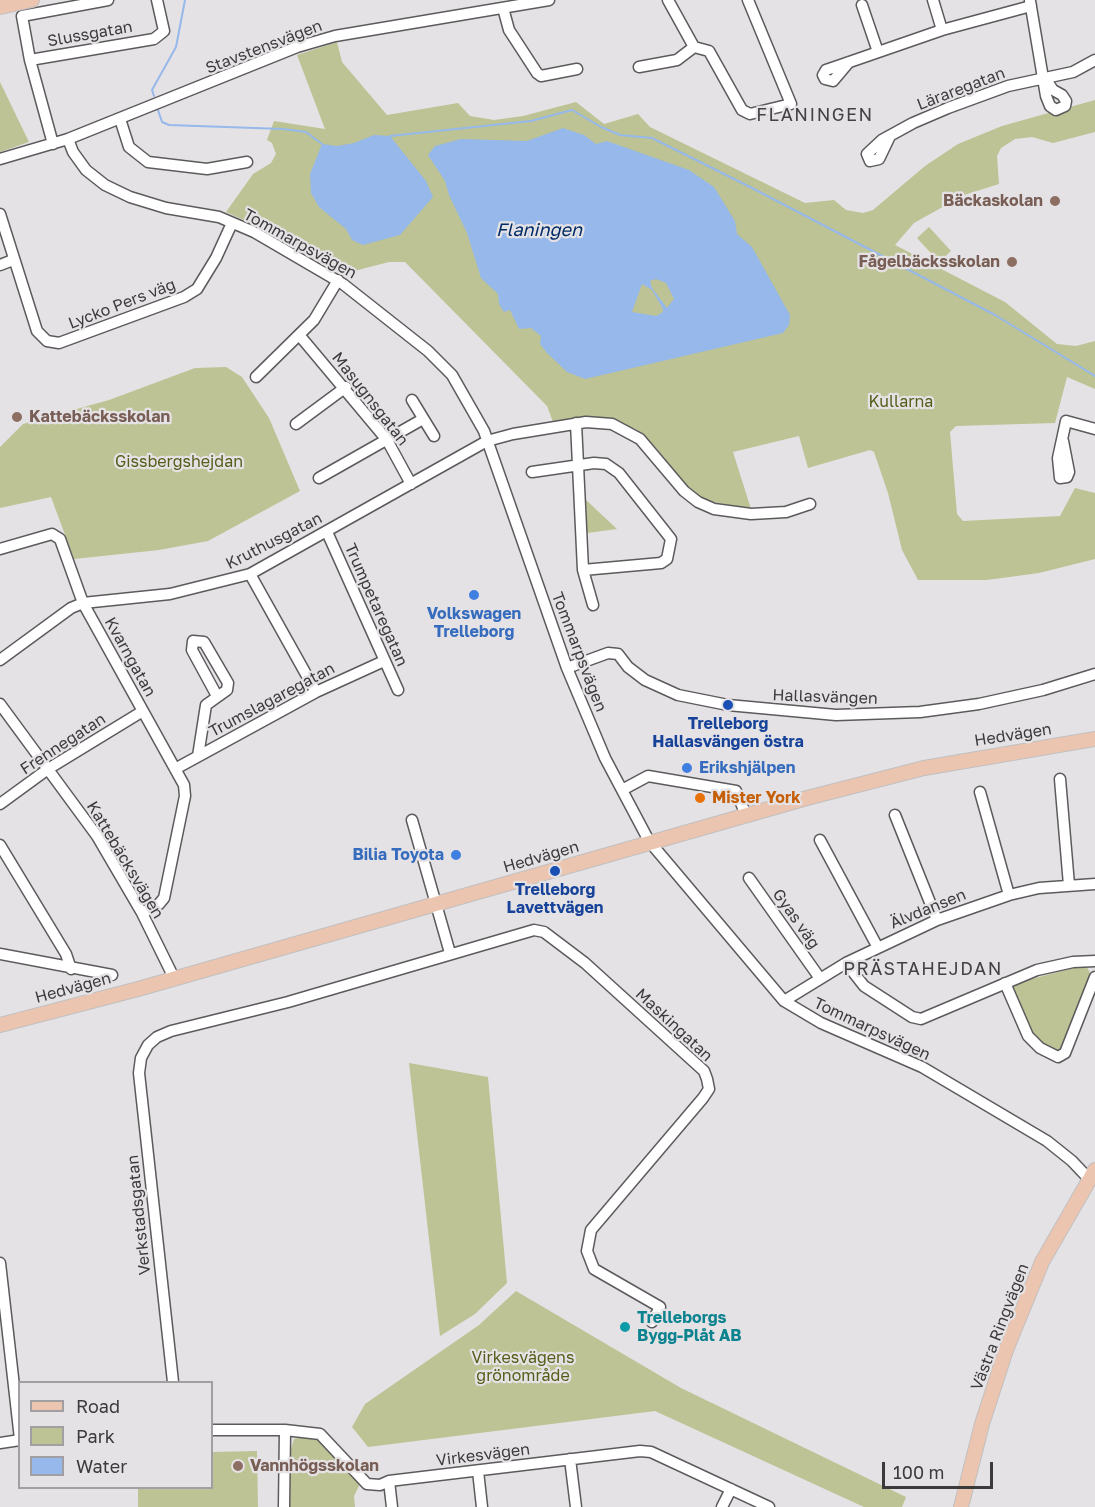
<!DOCTYPE html>
<html>
<head>
<meta charset="utf-8">
<style>
  body { margin:0 }
  #map { position:relative; width:1095px; height:1507px; overflow:hidden; background:#e5e2e5; font-family:"Golos Text",sans-serif }
  canvas { display:block }
  .legend { position:absolute; left:18px; top:1381px; width:195px; height:108px; box-sizing:border-box; background:#e5e2e5; border:2px solid #a19fa1; margin:0; padding:8px 10px; list-style:none; font-size:18px; color:#3c3b3c }
  .legend li { display:flex; align-items:center; gap:12px; height:30px }
  .legend b { width:30px; border:2px solid #a19fa1 }
  .scale { position:absolute; left:882px; top:1462px; width:111px; height:27px; box-sizing:border-box; border:3px solid #3c3b3c; border-top:0; padding-left:8px; font-size:18px; line-height:21px; white-space:nowrap; color:#3c3b3c; -webkit-text-stroke:4px #e5e2e5; paint-order:stroke }
</style>
</head>
<body>
<div id="map">
<canvas width="1095" height="1507"></canvas>
<ul class="legend">
<li><b style="height:8px;background:#ebc5af"></b>Road</li>
<li><b style="height:16px;background:#bdc394"></b>Park</li>
<li><b style="height:16px;background:#96b8ea"></b>Water</li>
</ul>
<div class="scale">100 m</div>
</div>
<script>
const g = document.querySelector('canvas').getContext('2d');
g.lineJoin = 'round';
function fill(path, color) {
  g.fillStyle = color;
  g.fill(path, 'evenodd');
}
function toPath(rows) {
  const path = new Path2D();
  for (const r of rows) {
    path.moveTo(r[0], r[1]);
    for (let i = 2; i < r.length; i += 2) path.lineTo(r[i], r[i + 1]);
  }
  return path;
}
function stroke(path, color, width, dash) {
  g.strokeStyle = color;
  g.lineWidth = width;
  g.lineCap = dash ? 'butt' : 'round';
  g.setLineDash(dash || []);
  g.stroke(path);
}
function write(font, color, halo, rows, align = 'center') {
  g.font = font + ' "Golos Text",sans-serif';
  g.lineWidth = 4.5;
  g.setLineDash([]);
  g.textBaseline = 'middle';
  g.strokeStyle = halo;
  g.fillStyle = color;
  for (const [text, x, y, turn = 0] of rows) {
    g.save();
    g.translate(x, y);
    g.rotate((+turn || 0) * Math.PI / 180);
    g.textAlign = isNaN(turn) ? turn : align;
    if (halo) g.strokeText(text, 0, 0);
    g.fillText(text, 0, 0);
    g.restore();
  }
}
const green = toPath([
  [337,42,342,62,387,115,458,103,470,116,494,120,523,116,576,102,604,124,638,114,650,127,805,203,834,200,846,210,863,213,873,210,925,166,958,144,1002,126,1095,100,1095,132,1053,143,1032,137,1015,139,1001,148,997,156,999,184,964,195,914,223,895,245,1005,302,1057,344,1076,346,1095,341,1095,389,1067,377,1055,423,956,426,950,432,957,514,963,521,1060,516,1075,488,1095,493,1095,559,1039,573,987,580,918,580,902,550,888,493,874,452,870,450,808,468,799,436,733,452,751,509,703,500,687,487,657,449,636,429,599,418,553,422,547,406,405,262,389,262,358,270,346,277,274,234,226,212,253,174,271,163,276,154,272,143,267,140,274,121,325,129,297,55],
  [0,82,29,142,0,152],
  [929,227,951,251,939,262,917,238],
  [226,367,242,377,269,418,300,491,208,541,159,550,74,559,51,497,0,508,0,447,23,424,109,400,195,368],
  [586,500,617,529,587,533],
  [1081,966,1087,967,1091,975,1062,1046,1057,1051,1038,1041,1030,1030,1014,994,1014,986,1020,982],
  [409,1063,488,1077,507,1283,475,1314,440,1336],
  [516,1291,681,1388,906,1497,902,1507,864,1507,655,1411,368,1447,352,1427,365,1404,479,1325],
  [300,1437,319,1439,360,1484,354,1496,355,1507,290,1507,291,1449,294,1439],
  [257,1451,258,1507,138,1507,138,1488,212,1488,212,1452]
]);
const water = toPath([
  [563,128,584,135,596,144,607,141,689,170,714,187,735,221,737,234,752,247,790,315,789,325,783,333,585,379,567,372,547,353,540,344,541,336,531,328,519,329,510,310,504,312,499,304,498,294,481,278,467,233,449,195,445,181,428,155,435,146,461,139,527,141],
  [656,279,666,283,674,299,667,308,652,288,650,281],
  [642,284,652,290,663,309,663,312,656,316,632,312],
  [374,135,390,136,426,181,433,197,400,235,363,245,352,240,346,229,319,207,311,193,310,174,322,144,337,146,354,143]
]);
const stream = toPath([
  [154,96,152,90,176,47,185,0],
  [158,110,162,122,169,125,283,129,306,132,322,144],
  [390,136,531,121,572,110,601,127,620,135,652,138,754,189,995,315,1095,376]
]);
const minor = toPath([
  [668,0,694,47],
  [933,0,942,30],
  [1030,1,1046,96,1050,106,1056,110,1065,106,1066,101,1062,95,1053,90,1045,78],
  [862,5,878,52],
  [503,8,509,30,537,73,541,76,577,69],
  [30,60,154,39,164,31,157,0],
  [849,62,833,81,825,79,823,75,826,70,835,67,942,30,1031,6],
  [639,67,677,60,694,47,709,51,742,110,750,114,791,104,748,0],
  [120,119,129,147,148,162,207,169,247,162],
  [890,136,879,159,870,161,867,154,882,140,913,123,948,108,1008,86,1073,72,1095,60],
  [68,139,73,152,86,170,105,185,130,197,166,208,219,217,254,232,343,284,428,351,452,375,484,431,567,668,605,758,649,841,784,1001,821,1023,922,1067,1047,1141,1072,1161,1089,1179],
  [53,144,30,60,22,16,108,0],
  [0,159,68,139,297,47,335,36,549,0],
  [0,214,37,331,47,341,59,343,184,297,197,289,216,258,232,223],
  [0,265,13,260],
  [300,336,387,440,411,484],
  [256,377,314,320,338,280],
  [412,400,434,436],
  [576,423,583,570,593,605],
  [296,424,346,387],
  [1063,441,1069,472,1067,477,1060,478,1058,458,1066,421,1095,429],
  [532,472,594,463,606,464,619,473,671,539,667,559,661,563,583,570],
  [319,478,423,419],
  [327,532,398,690],
  [0,549,52,534,60,539,83,603,184,785,185,796,164,898,159,904,142,913],
  [250,574,316,692],
  [0,660,71,608,83,603,170,594,250,574,487,441,513,434,586,422,612,424,640,439,684,491,698,502,714,509,751,514,786,512,810,504],
  [567,668,608,653,618,654,628,667,645,680,678,695,728,705,836,715,920,712,979,704,1043,690,1095,674],
  [0,704,97,836,142,913,174,978],
  [198,756,206,705,227,690,228,683,204,642,193,641,192,650,217,696],
  [175,769,316,692,384,661],
  [1060,779,1069,885],
  [622,790,648,776,736,791,746,815],
  [980,792,1009,895],
  [0,804,48,769,143,711],
  [895,815,937,920],
  [412,820,450,953],
  [820,840,877,946],
  [0,845,66,954,71,969],
  [749,878,819,977],
  [0,954,112,975],
  [846,963,864,986,912,1017,921,1019,1037,970,1073,962,1095,961],
  [1005,983,1028,1036,1040,1048,1058,1057,1065,1053,1095,977],
  [784,1001,846,963,937,920,1009,895,1039,888,1095,884],
  [0,1263,20,1439],
  [173,1382,139,1073,141,1058,148,1045,157,1037,171,1031,288,1002,534,930,544,932,585,963,704,1071,707,1079,709,1089,703,1098,591,1230,587,1251,594,1269,660,1307,652,1322],
  [212,1430,285,1430,320,1434,367,1484,380,1485,389,1481,640,1451,651,1452,769,1507],
  [0,1443,20,1440],
  [570,1459,576,1507],
  [478,1471,482,1507],
  [389,1481,392,1507],
  [284,1507,285,1430],
  [722,1507,731,1489]
]);
const major = toPath([
  [0,7,32,0],
  [0,1025,138,989,807,798,924,768,1095,739],
  [961,1507,982,1424,1006,1350,1042,1262,1095,1170]
]);
const markers = [
  [1055,201,6,"#8d6e63"],
  [1012,262,6,"#8d6e63"],
  [17,417,6,"#8d6e63"],
  [474,595,6,"#3f7fe0"],
  [728,705,6,"#1a4fb4"],
  [687,768,6,"#3f7fe0"],
  [700,798,6,"#e8710a"],
  [456,855,6,"#3f7fe0"],
  [555,871,6,"#1a4fb4"],
  [625,1327,6,"#0f9aa8"],
  [238,1466,6,"#8d6e63"]
];
const streetNames = [
  ["Slussgatan",90,34,-10],
  ["Stavstensvägen",264,47,-21],
  ["Läraregatan",961,89,-21],
  ["Tommarpsvägen",300,244,29],
  ["Lycko Pers väg",122,304,-21],
  ["Masugnsgatan",370,399,52],
  ["Kruthusgatan",274,541,-27],
  ["Trumpetaregatan",376,605,66],
  ["Tommarpsvägen",579,652,69],
  ["Kvarngatan",130,657,61],
  ["Hallasvängen",825,697,2],
  ["Trumslagaregatan",272,700,-28],
  ["Hedvägen",1013,735,-9],
  ["Frennegatan",63,744,-33],
  ["Hedvägen",541,857,-16],
  ["Kattebäcksvägen",125,860,59],
  ["Älvdansen",928,909,-22],
  ["Gyas väg",796,919,55],
  ["Hedvägen",73,988,-15],
  ["Maskingatan",674,1025,43],
  ["Tommarpsvägen",872,1029,25],
  ["Verkstadsgatan",139,1215,-96],
  ["Västra Ringvägen",1000,1327,-69],
  ["Virkesvägen",483,1455,-7]
];
const educationNames = [
  ["Bäckaskolan",1043,201],
  ["Fågelbäcksskolan",1000,262],
  ["Kattebäcksskolan",29,417,"left"],
  ["Vannhögsskolan",250,1466,"left"]
];
const parkNames = [
  ["Kullarna",901,402],
  ["Gissbergshejdan",179,462],
  ["Virkesvägens",523,1358],
  ["grönområde",523,1376]
];
const shopNames = [
  ["Volkswagen",474,614],
  ["Trelleborg",474,632],
  ["Erikshjälpen",699,768,"left"],
  ["Bilia Toyota",444,855,"right"]
];
const transitNames = [
  ["Trelleborg",728,724],
  ["Hallasvängen östra",728,742],
  ["Trelleborg",555,890],
  ["Lavettvägen",555,908]
];
const foodNames = [
  ["Mister York",712,798]
];
const cultureNames = [
  ["Trelleborgs",637,1318],
  ["Bygg-Plåt AB",637,1336]
];
const neighbourhoodNames = [
  ["FLANINGEN",815,115],
  ["PRÄSTAHEJDAN",923,969]
];
const waterNames = [
  ["Flaningen",539,230]
];
fill(green, '#bdc394');
fill(water, '#96b8ea');
stroke(stream, '#96b8ea', 2);
stroke(minor, '#5d5a5d', 13);
stroke(major, '#c1c0c1', 16);
stroke(minor, '#fff', 10);
stroke(major, '#ebc5af', 14);
for (const [x, y, r, color] of markers) {
  const dot = new Path2D();
  dot.arc(x, y, r, 0, 2 * Math.PI);
  g.fillStyle = color;
  g.fill(dot);
  stroke(dot, '#e5e2e5', 2);
}
write('16px', '#3c3b3c', '#e5e2e5', streetNames);
write('bold 16px', '#785e54', '#e5e2e5', educationNames, 'right');
write('16px', '#575d19', '#e5e2e5', parkNames);
write('bold 16px', '#366cbe', '#e5e2e5', shopNames);
write('bold 16px', '#164399', '#e5e2e5', transitNames);
write('bold 16px', '#c56008', '#e5e2e5', foodNames, 'left');
write('bold 16px', '#0d838f', '#e5e2e5', cultureNames, 'left');
g.letterSpacing = '1.5px';
write('18px', '#434143', '#e5e2e5', neighbourhoodNames);
g.letterSpacing = '0px';
write('italic 18px', '#002c66', '#e5e2e5', waterNames);
</script>
</body>
</html>
